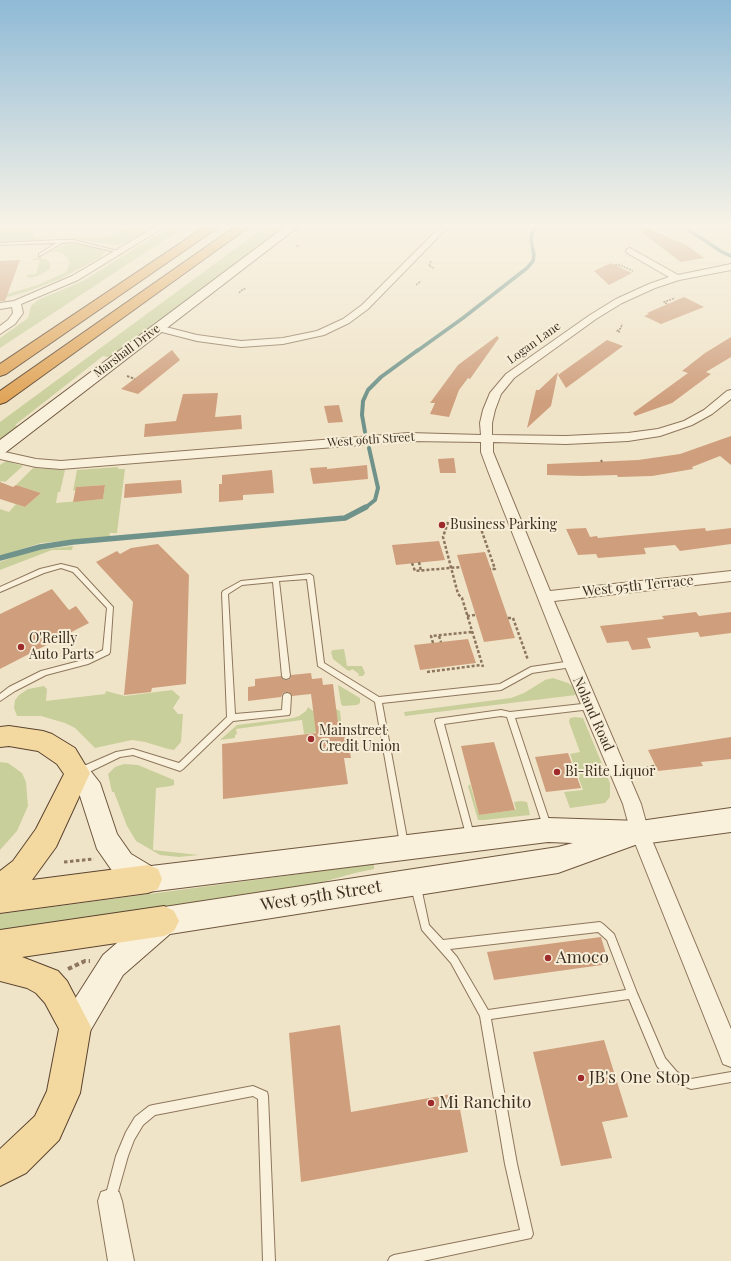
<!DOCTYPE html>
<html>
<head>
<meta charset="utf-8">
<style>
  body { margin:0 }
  canvas { display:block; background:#f0e4c8 }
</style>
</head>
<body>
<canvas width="731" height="1261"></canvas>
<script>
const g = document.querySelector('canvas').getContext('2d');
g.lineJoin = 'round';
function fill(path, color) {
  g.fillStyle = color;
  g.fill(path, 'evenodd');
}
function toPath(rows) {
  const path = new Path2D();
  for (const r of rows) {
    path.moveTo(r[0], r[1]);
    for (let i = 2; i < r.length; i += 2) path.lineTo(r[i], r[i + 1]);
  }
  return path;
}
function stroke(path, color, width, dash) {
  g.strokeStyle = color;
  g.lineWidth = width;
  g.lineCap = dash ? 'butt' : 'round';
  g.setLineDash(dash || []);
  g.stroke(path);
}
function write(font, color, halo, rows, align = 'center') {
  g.font = font + ' "Playfair Display",serif';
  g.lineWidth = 4;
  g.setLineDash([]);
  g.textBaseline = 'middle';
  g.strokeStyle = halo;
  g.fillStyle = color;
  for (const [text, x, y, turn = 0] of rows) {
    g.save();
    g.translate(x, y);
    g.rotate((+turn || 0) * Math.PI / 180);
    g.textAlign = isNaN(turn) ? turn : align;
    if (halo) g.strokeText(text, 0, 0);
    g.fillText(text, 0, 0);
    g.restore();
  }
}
const green = toPath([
  [0,226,37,226,33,237,46,237,40,240,0,242],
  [132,226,157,226,131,241,117,245,58,237,104,238],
  [171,226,186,226,0,348,0,338,28,318,31,306,38,300,83,281],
  [266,226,287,226,113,358,103,356,15,425,19,426,0,441,0,422],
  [71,244,81,244,101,249,106,252,103,253,101,257,60,279,26,292,0,299,0,296,38,285,66,272,70,263,67,257,58,251,49,253,62,246],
  [38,257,48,260,50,263,50,269,38,276,31,278,27,277,27,275,36,274,40,260,31,260],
  [6,461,23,466,5,482,2,481,0,482,0,465],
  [117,467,119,469,125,469,117,533,109,533,111,537,41,543,0,556,0,509,9,512,16,504,25,507,41,493,16,485,33,468,65,470,60,492,58,492,56,503,103,499,105,485,77,487,76,490,73,491,77,470],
  [73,546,72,550,52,550,0,570,0,562,19,555,38,550],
  [344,649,347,666,362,666,365,673,363,676,358,676,359,674,352,669,350,671,347,670,333,659,331,652,333,650],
  [553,678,568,683,572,686,576,695,405,716,404,712,511,698,524,693,545,680],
  [338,685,360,698,360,703,357,705,343,706,341,704],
  [44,686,47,689,46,701,105,694,106,691,125,696,172,690,180,697,173,708,178,714,183,714,181,742,174,750,168,749,145,742,132,740,95,748,75,728,65,723,41,716,17,716,14,708,15,700,19,695,28,689],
  [308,707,313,711,336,709,340,711,342,729,304,734,302,720,236,729,237,734,235,735,235,738,220,740,237,725,293,718,299,716,306,711],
  [575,717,583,718,610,783,610,797,605,803,570,808,564,792,583,790,570,754,580,752,569,722,570,718],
  [0,762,8,763,22,773,26,782,28,806,17,831,0,850],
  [124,764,138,765,174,780,174,785,171,786,156,788,153,850,199,855,179,857,160,855,136,841,127,826,114,792,112,792,108,774,115,767],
  [470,784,479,815,515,810,516,809,514,802,521,801,527,802,530,815,484,820,478,820,468,786],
  [374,864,374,869,355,873,286,892,0,932,0,914]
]);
const streamFar2 = toPath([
  [683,226,722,252,731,256],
  [417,351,463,318,527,268,533,261,534,255,531,240,532,232,538,226]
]);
const streamFar1 = toPath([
  [365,432,362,415,363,401,368,390,381,377,418,350],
  [365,508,375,500,378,488,369,448]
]);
const stream = toPath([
  [0,558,40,547,73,542,345,518,366,507]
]);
const building = toPath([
  [644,227,686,245,704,258,681,262,641,232],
  [20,260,5,301,0,301,0,261],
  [611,263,615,265,632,273,609,285,594,271],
  [684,297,704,307,661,324,644,316,649,314,647,313],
  [497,336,499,338,470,379,468,378,459,390,449,417,430,414,435,403,430,403,458,365],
  [731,337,731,357,706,372,711,374,672,403,635,416,633,413,688,373,682,371,705,353],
  [607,340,623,346,566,388,558,375],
  [172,350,180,360,138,394,121,389],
  [558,372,551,406,527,428,536,390,539,390],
  [218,393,215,417,241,415,242,429,144,437,145,424,176,421,183,394],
  [339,405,343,422,328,423,324,406],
  [731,436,731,465,720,456,692,467,693,469,652,476,618,477,617,475,582,476,547,475,547,464,638,460,680,454],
  [454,458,456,473,440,473,438,459],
  [367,465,368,479,313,484,310,468,327,467,327,469],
  [272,470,274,493,243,495,243,500,219,502,219,484,222,484,222,475],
  [181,480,182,493,124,498,125,484],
  [0,482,13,487,16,485,41,493,25,507,0,499],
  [105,485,103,499,73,502,76,487],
  [586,528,590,537,597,536,598,538,705,528,706,531,731,528,731,544,680,551,675,545,644,548,646,554,598,558,596,554,578,555,566,529],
  [439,541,445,560,396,565,392,545],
  [158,544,189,575,186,684,152,688,151,692,124,695,133,602,96,562,117,551,120,554,131,548],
  [485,552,508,618,515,638,484,642,457,555],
  [52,589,69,610,76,606,89,623,0,669,0,614],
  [696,612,699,616,731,612,731,633,700,637,698,632,647,638,651,648,632,650,628,641,607,643,600,626,664,619,662,616],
  [468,639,476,663,420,670,414,645],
  [311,673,312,679,322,678,323,685,333,684,339,731,352,730,356,751,350,752,351,758,344,758,348,784,223,799,222,744,316,733,311,694,292,696,290,693,287,692,283,693,281,697,248,701,248,687,255,686,255,679,281,676,283,679,286,680,290,679,291,675],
  [731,737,731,759,701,762,703,766,658,771,648,750],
  [494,742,515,810,479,815,461,746],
  [568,753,581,788,546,792,535,757],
  [601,937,609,964,494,980,487,952],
  [340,1025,351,1112,457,1093,468,1152,301,1182,289,1033],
  [604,1040,628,1117,602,1122,612,1158,561,1166,533,1052]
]);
const pathFar4 = toPath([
  [298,245,297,246,299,247],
  [431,261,429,266,434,268],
  [615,265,620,265,633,271],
  [416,285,421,281],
  [239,293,243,289,246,289],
  [667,304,664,302,675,298],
  [620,332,617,331,621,328,622,324]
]);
const pathFar3 = toPath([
  [127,376,135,379],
  [601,460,602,462]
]);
const pathFar2 = toPath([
  [448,522,443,537,458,594,462,598,483,667],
  [480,526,495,569,490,569],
  [419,562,421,571],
  [412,563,415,571,461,567],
  [467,616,475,615],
  [508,618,513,618,528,660],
  [439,636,441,642],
  [433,643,431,636,472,632],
  [427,672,481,665]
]);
const pathFar1 = toPath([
  [645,768,656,766],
  [64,862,94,859]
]);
const path = toPath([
  [68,969,85,961,90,961]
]);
const lane = toPath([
  [60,240,73,240,122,252,120,253,73,242,62,243,40,256,39,256,39,254,56,243,0,245,0,243,60,240],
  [61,564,77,568,113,607,110,652,109,654,88,664,46,675,15,691,0,701,0,694,9,687,41,671,83,660,103,650,107,608,73,572,61,568,44,573,0,592,0,587,40,569,61,564],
  [310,574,313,576,324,663,379,697,500,684,531,667,572,661,575,662,576,664,575,666,572,667,532,673,501,690,382,703,408,844,407,847,404,848,401,847,400,844,375,702,318,666,307,579,279,581,290,676,289,678,286,679,283,678,282,676,273,582,242,585,228,594,235,714,282,710,283,696,284,694,287,693,290,694,291,696,290,713,289,715,233,721,183,769,180,771,133,755,120,757,83,775,80,776,77,775,76,772,77,769,116,752,133,749,179,763,227,717,222,593,223,591,241,581,310,574],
  [591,703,594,704,595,706,594,708,591,709,515,718,551,826,550,829,547,830,544,829,543,826,507,717,501,716,444,724,474,835,473,838,470,839,467,838,435,721,436,719,501,710,510,712,591,703],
  [416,883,419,884,421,887,429,925,443,940,600,922,603,924,614,934,637,993,665,1058,677,1072,691,1079,731,1072,731,1082,691,1089,669,1080,657,1066,629,999,491,1019,517,1164,533,1234,531,1238,423,1261,388,1261,390,1257,394,1255,520,1230,505,1164,480,1016,451,963,422,930,411,887,413,884,416,883],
  [598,932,607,940,626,990,488,1010,457,957,450,949,598,932],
  [253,1086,267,1092,268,1096,275,1261,263,1261,258,1099,253,1096,155,1115,143,1125,134,1140,128,1156,115,1202,111,1204,107,1202,105,1198,116,1156,126,1132,135,1117,149,1106,153,1105,253,1086]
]);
const street = toPath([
  [157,226,166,226,78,280,21,304,23,313,15,324,0,334,0,326,8,320,13,313,12,307,0,309,0,303,14,301,72,276,157,226],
  [441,226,449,226,368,309,349,323,324,335,283,344,241,347,197,341,154,330,153,328,158,325,197,335,241,341,283,338,317,331,343,319,362,305,441,226],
  [630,248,678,275,731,264,731,270,679,280,655,288,622,303,596,319,514,378,501,394,495,410,492,423,492,435,566,436,628,433,658,429,684,421,704,410,727,391,731,390,731,399,712,414,692,425,660,436,628,441,566,444,493,442,493,452,550,591,731,571,731,581,554,601,641,804,649,833,731,1029,731,1067,723,1064,720,1056,631,833,623,804,564,664,488,471,481,452,481,442,409,441,61,469,36,467,0,459,0,451,36,459,61,461,409,433,481,435,480,423,483,410,490,393,506,374,590,315,616,299,649,284,669,277,627,253,626,251,627,249,630,248],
  [110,1189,119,1192,122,1201,134,1261,108,1261,98,1201,101,1192,110,1189]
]);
const secondary = toPath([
  [286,226,299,226,6,452,0,453,0,440,286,226],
  [77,762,86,765,100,783,117,834,131,854,151,866,548,818,640,821,731,808,731,832,635,845,558,873,170,934,123,975,86,1038,75,1042,64,1038,60,1027,64,1016,103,955,154,911,164,907,558,847,573,843,548,842,148,892,139,888,113,872,97,849,80,796,65,773,68,765,77,762]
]);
const primary = toPath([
  [9,726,43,731,52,734,75,748,90,773,56,847,32,880,148,865,158,869,162,879,158,889,148,893,0,913,0,871,13,861,36,829,64,774,57,764,38,751,9,746,0,747,0,727,9,726],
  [164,906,174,911,179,921,174,931,164,936,22,957,58,971,67,981,91,1027,80,1093,59,1140,26,1173,0,1186,0,1149,35,1116,47,1091,59,1029,45,1003,36,993,27,988,0,981,0,930,164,906]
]);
const highway = toPath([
  [206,226,220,226,6,374,0,376,0,364,206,226],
  [236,226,250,226,6,402,0,404,0,391,236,226]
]);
const markers = [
  [442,525,4,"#9e2a2b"],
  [21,647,4,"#9e2a2b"],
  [311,739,4,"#9e2a2b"],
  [557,772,4,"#9e2a2b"],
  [548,958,4,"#9e2a2b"],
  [581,1078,4,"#9e2a2b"],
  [431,1103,4,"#9e2a2b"]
];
const farStreetnames = [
  ["Logan Lane",534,343,-36],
  ["Marshall Drive",127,351,-37],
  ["West 96th Street",371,440,-4]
];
const poiNames = [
  ["Business Parking",450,525],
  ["O'Reilly",29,639],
  ["Auto Parts",29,655],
  ["Mainstreet",319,731],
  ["Credit Union",319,747],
  ["Bi-Rite Liquor",565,772]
];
const streetNames = [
  ["West 95th Terrace",638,586,-6],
  ["Noland Road",593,714,66]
];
const nearStreetnames = [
  ["West 95th Street",321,896,-9]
];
const nearPoinames = [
  ["Amoco",556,958],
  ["JB's One Stop",589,1078],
  ["Mi Ranchito",439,1103]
];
fill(green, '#c9cf9b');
stroke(streamFar2, '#6f938a', 3.5);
stroke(streamFar1, '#6f938a', 4);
stroke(stream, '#6f938a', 5.5);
fill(building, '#cf9f7d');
stroke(lane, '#8d765c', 2);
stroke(street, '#8d765c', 2);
stroke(secondary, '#6f573f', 2);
stroke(primary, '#5b4430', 2);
stroke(highway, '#5b4430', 2);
stroke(pathFar4, '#8d765c', 1.5, [2, 1]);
stroke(pathFar3, '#8d765c', 2, [2.5, 1.5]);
stroke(pathFar2, '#8d765c', 2.5, [3, 2]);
stroke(pathFar1, '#8d765c', 3, [3.5, 2.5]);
stroke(path, '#8d765c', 4, [4.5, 3]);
fill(lane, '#faf1dc');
fill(street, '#faf1dc');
fill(secondary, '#faf1dc');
fill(primary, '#f3d9a0');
fill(highway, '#e0a458');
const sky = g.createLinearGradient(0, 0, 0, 402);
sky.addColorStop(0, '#8fbad6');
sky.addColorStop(0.56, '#f8f3e6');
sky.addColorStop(1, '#f8f3e600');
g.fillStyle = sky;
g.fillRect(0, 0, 731, 402);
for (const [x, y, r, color] of markers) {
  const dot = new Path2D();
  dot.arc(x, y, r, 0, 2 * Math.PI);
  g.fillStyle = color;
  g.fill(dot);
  stroke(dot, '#f7eed8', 1.5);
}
write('12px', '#3d2e20', '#f7eed8', farStreetnames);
write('14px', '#3d2e20', '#f7eed8', poiNames, 'left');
write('14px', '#3d2e20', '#f7eed8', streetNames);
write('17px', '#3d2e20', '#f7eed8', nearStreetnames);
write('17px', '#3d2e20', '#f7eed8', nearPoinames, 'left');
</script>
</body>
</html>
